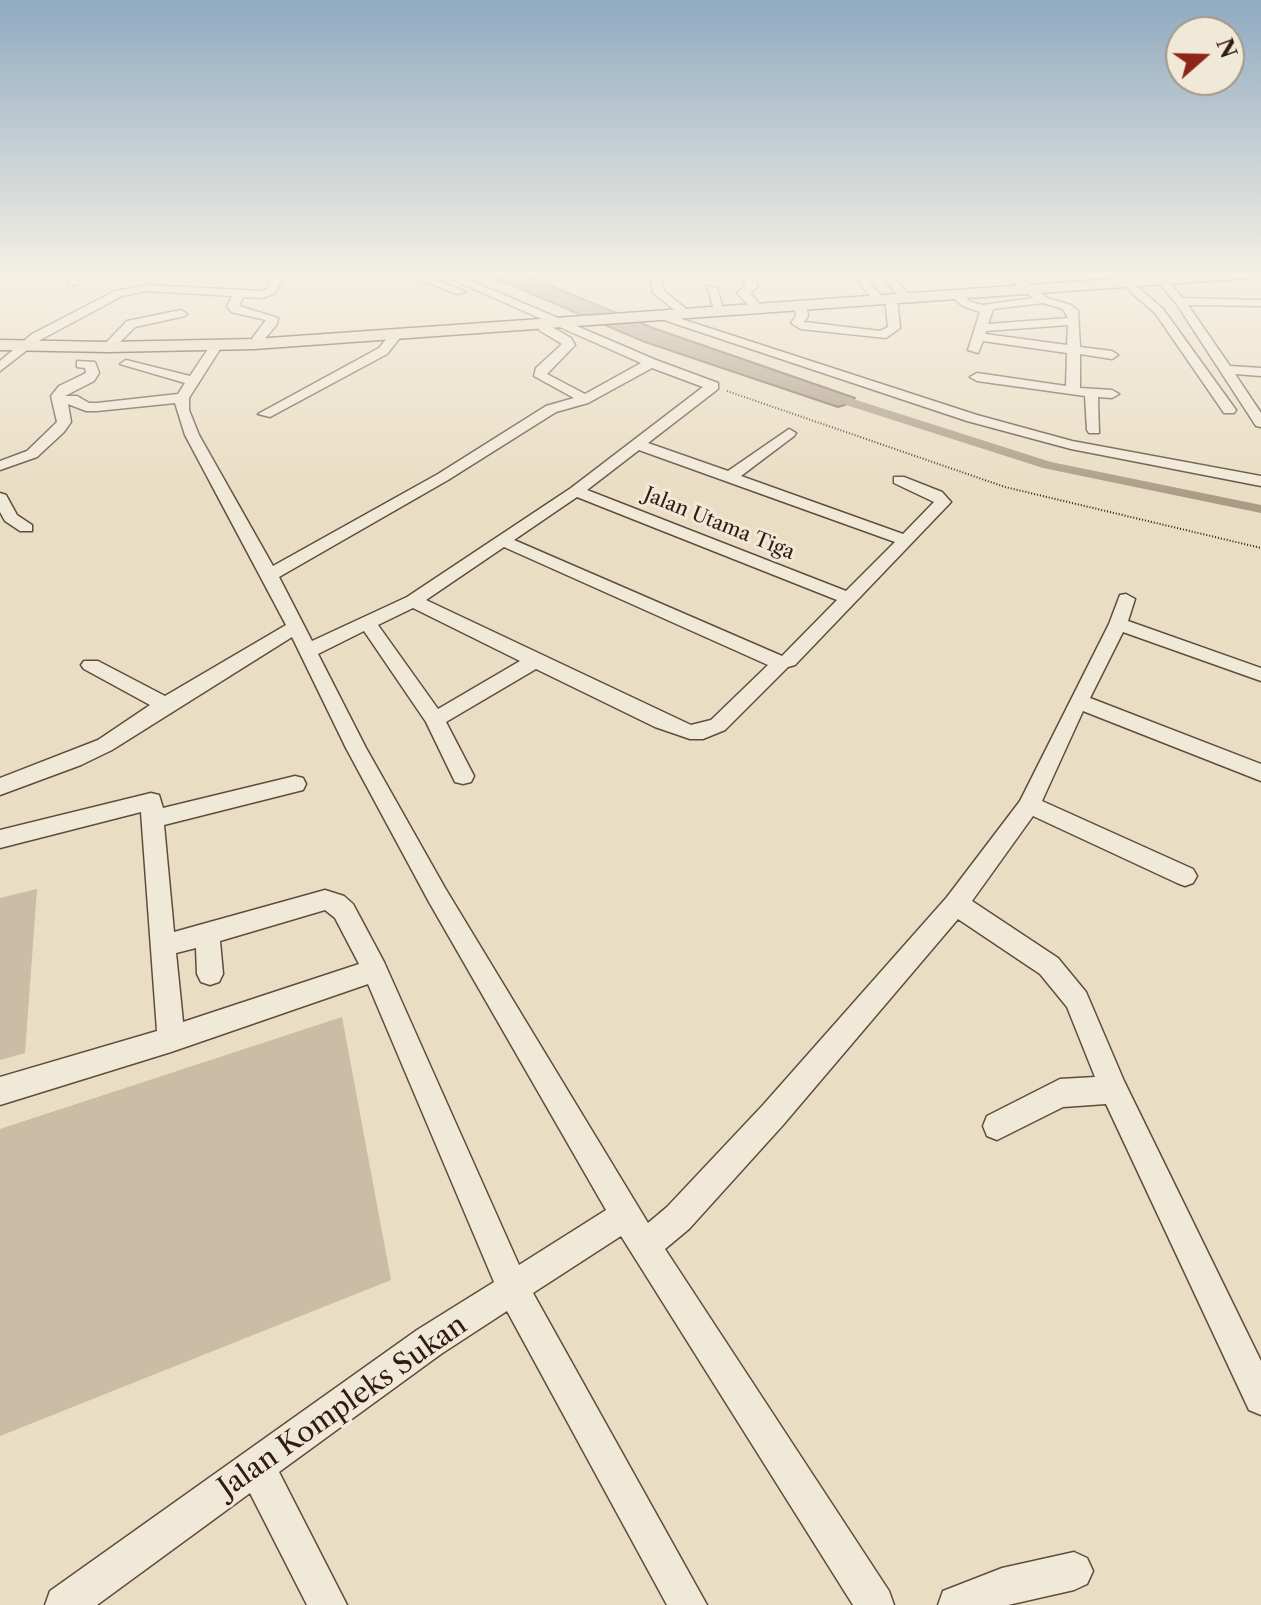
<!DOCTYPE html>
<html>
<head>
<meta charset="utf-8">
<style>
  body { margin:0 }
  #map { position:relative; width:1261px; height:1605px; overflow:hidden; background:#e9ddc3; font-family:"Libre Caslon Text",serif }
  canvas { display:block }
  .north { position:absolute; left:1165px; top:16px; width:80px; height:80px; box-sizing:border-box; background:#f1e9d8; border:2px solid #a59788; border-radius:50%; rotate:70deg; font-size:22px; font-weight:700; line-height:32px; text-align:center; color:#321b11 }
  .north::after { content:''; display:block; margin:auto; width:28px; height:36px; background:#8f2418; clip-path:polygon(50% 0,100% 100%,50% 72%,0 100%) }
</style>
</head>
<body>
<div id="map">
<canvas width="1261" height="1605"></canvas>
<div class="north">N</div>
</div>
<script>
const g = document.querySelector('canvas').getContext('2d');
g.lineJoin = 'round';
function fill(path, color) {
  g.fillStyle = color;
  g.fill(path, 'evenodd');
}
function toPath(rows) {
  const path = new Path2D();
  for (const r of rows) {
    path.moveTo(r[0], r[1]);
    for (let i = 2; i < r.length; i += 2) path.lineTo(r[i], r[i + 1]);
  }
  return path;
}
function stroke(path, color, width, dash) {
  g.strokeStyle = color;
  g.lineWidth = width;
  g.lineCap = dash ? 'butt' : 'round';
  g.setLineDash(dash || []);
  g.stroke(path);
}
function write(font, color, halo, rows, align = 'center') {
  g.font = font + ' "Libre Caslon Text",serif';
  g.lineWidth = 6;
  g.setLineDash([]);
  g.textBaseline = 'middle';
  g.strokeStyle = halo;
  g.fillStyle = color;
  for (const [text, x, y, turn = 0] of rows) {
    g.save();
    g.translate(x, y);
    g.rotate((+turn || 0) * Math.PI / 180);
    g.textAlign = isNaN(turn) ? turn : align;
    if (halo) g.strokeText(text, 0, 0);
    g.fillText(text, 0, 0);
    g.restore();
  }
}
const green = toPath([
  [37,889,25,1053,0,1060,0,898],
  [342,1017,391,1280,0,1436,0,1129]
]);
const water = toPath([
  [485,274,522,274,653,328,855,398,851,403,838,407,645,342,485,274]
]);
const canal = toPath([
  [825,390,1051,462,1261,505,1261,513,1043,468,821,397,819,394,825,390]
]);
const path = toPath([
  [727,391,1005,487,1261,548]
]);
const minor = toPath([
  [69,274,79,274,77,285,69,285,69,274],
  [274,274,285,274,275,293,263,298,243,297,239,306,278,318,277,324,258,347,248,344,266,320,231,312,227,306,232,296,147,291,122,296,40,340,0,371,0,361,32,334,115,291,147,285,261,291,267,289,274,274],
  [407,274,423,274,466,292,456,294,407,274],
  [440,274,455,274,656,360,718,383,718,389,648,443,728,471,789,429,796,433,794,436,741,476,903,534,934,502,894,483,894,477,904,477,942,492,951,502,795,665,788,667,725,730,703,739,690,739,655,727,536,669,446,722,474,776,471,782,463,784,455,782,426,722,364,631,318,654,366,748,445,888,648,1223,667,1207,763,1105,947,897,1020,801,1109,624,1120,595,1126,594,1135,599,1128,621,1261,668,1261,681,1123,632,1090,698,1261,764,1261,781,1083,711,1042,801,1193,869,1197,876,1193,883,1185,886,1177,883,1033,816,972,901,1058,958,1086,992,1124,1081,1261,1361,1261,1415,1249,1410,1106,1104,1063,1107,997,1140,987,1136,983,1126,987,1116,1060,1079,1095,1077,1067,1007,1040,974,958,919,783,1125,689,1229,665,1249,889,1591,894,1605,853,1605,621,1236,533,1293,707,1605,667,1605,507,1311,441,1354,279,1472,347,1605,307,1605,250,1493,97,1605,45,1605,50,1591,417,1330,494,1282,368,984,171,1052,0,1105,0,1077,157,1031,141,812,0,848,0,830,151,793,159,795,163,808,295,776,303,778,306,784,303,790,164,825,174,932,325,890,344,896,353,904,384,962,519,1265,606,1210,429,902,346,748,292,637,112,750,81,765,0,795,0,778,98,740,150,705,84,669,81,665,84,661,98,661,165,696,286,625,185,435,175,403,97,411,86,411,68,404,71,422,64,432,37,457,0,470,0,461,27,451,57,422,51,396,59,386,86,373,85,368,77,367,77,361,95,362,99,373,94,381,65,396,77,396,89,403,97,403,178,394,185,383,120,364,126,360,190,376,212,343,220,343,222,346,189,398,189,410,199,435,273,566,438,474,546,406,574,398,534,376,536,368,562,344,539,330,539,324,547,324,571,338,575,345,547,374,585,394,641,363,440,274],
  [652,368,703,387,571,488,407,597,312,641,279,577,448,480,556,412,588,403,652,368],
  [639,450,895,542,846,591,587,490,639,450],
  [577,497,837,600,782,656,514,540,577,497],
  [504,547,768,665,711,720,691,725,426,600,504,547],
  [413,608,520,661,438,709,378,625,413,608],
  [325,910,335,918,359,964,183,1022,176,953,196,948,197,974,201,982,210,985,219,982,223,974,220,941,325,910],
  [654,274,666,274,662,279,664,291,689,311,689,315,681,315,653,293,651,278,654,274],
  [741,274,752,274,758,286,750,293,763,308,761,310,753,310,737,293,746,285,741,274],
  [852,274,863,274,882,297,882,301,874,301,852,274],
  [880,274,891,274,909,295,909,299,901,299,880,274],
  [1004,274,1016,274,1047,298,1071,305,1078,311,1080,347,1112,351,1118,355,1112,359,1080,354,1080,388,1112,390,1119,394,1112,398,1098,397,1099,433,1089,433,1087,430,1085,396,977,381,970,377,977,373,1066,386,1067,353,983,341,978,353,968,350,980,312,963,306,948,294,958,292,971,302,983,305,1033,298,1004,274],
  [1043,303,1063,309,1068,318,988,324,993,309,1043,303],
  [1068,325,1067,345,985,334,986,331,1068,325],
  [1110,274,1122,274,1163,309,1236,410,1234,413,1224,413,1155,313,1110,274],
  [1157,278,1165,278,1183,298,1261,300,1261,306,1188,305,1230,366,1261,368,1261,376,1235,374,1261,413,1261,427,1256,426,1176,303,1156,280,1157,278],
  [707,286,717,288,724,312,714,310,707,286],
  [891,295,897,298,900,328,886,338,801,329,791,323,796,316,794,304,800,301,806,304,808,316,804,322,880,331,888,327,885,298,891,295],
  [181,310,187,314,185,316,135,327,112,350,102,347,127,321,181,310],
  [655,313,663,313,977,415,1072,441,1261,476,1261,486,1071,449,967,421,655,317,655,313],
  [393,331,403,334,387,354,270,417,258,414,379,348,393,331],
  [0,493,6,495,17,515,32,525,32,531,20,531,5,521,0,512,0,493],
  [1074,1552,1087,1558,1093,1571,1087,1584,1074,1590,1008,1605,938,1605,943,1591,1002,1568,1074,1552]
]);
const major = toPath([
  [1184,274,1257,274,1250,278,254,349,108,352,0,350,0,340,108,342,254,339,1184,274]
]);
const farStreetnames = [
  ["Jalan Utama Tiga",719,524,22]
];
const nearStreetnames = [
  ["Jalan Kompleks Sukan",343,1407,-35]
];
fill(green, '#cabca5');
fill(water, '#ab9b86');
stroke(water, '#7b6857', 2);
fill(canal, '#ab9b86');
stroke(minor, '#604c3e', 3);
stroke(major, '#321b11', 3);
stroke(path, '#321b11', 2, [1, 2]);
fill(minor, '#f1e9d8');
fill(major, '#e9ddc3');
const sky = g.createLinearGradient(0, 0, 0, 499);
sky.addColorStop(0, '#8faac1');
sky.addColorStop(0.55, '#f5f0e4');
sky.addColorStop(1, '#f5f0e400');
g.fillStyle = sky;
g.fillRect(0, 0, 1261, 499);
write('20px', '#321b11', '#f1e9d8', farStreetnames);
write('28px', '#321b11', '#f1e9d8', nearStreetnames);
</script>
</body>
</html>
